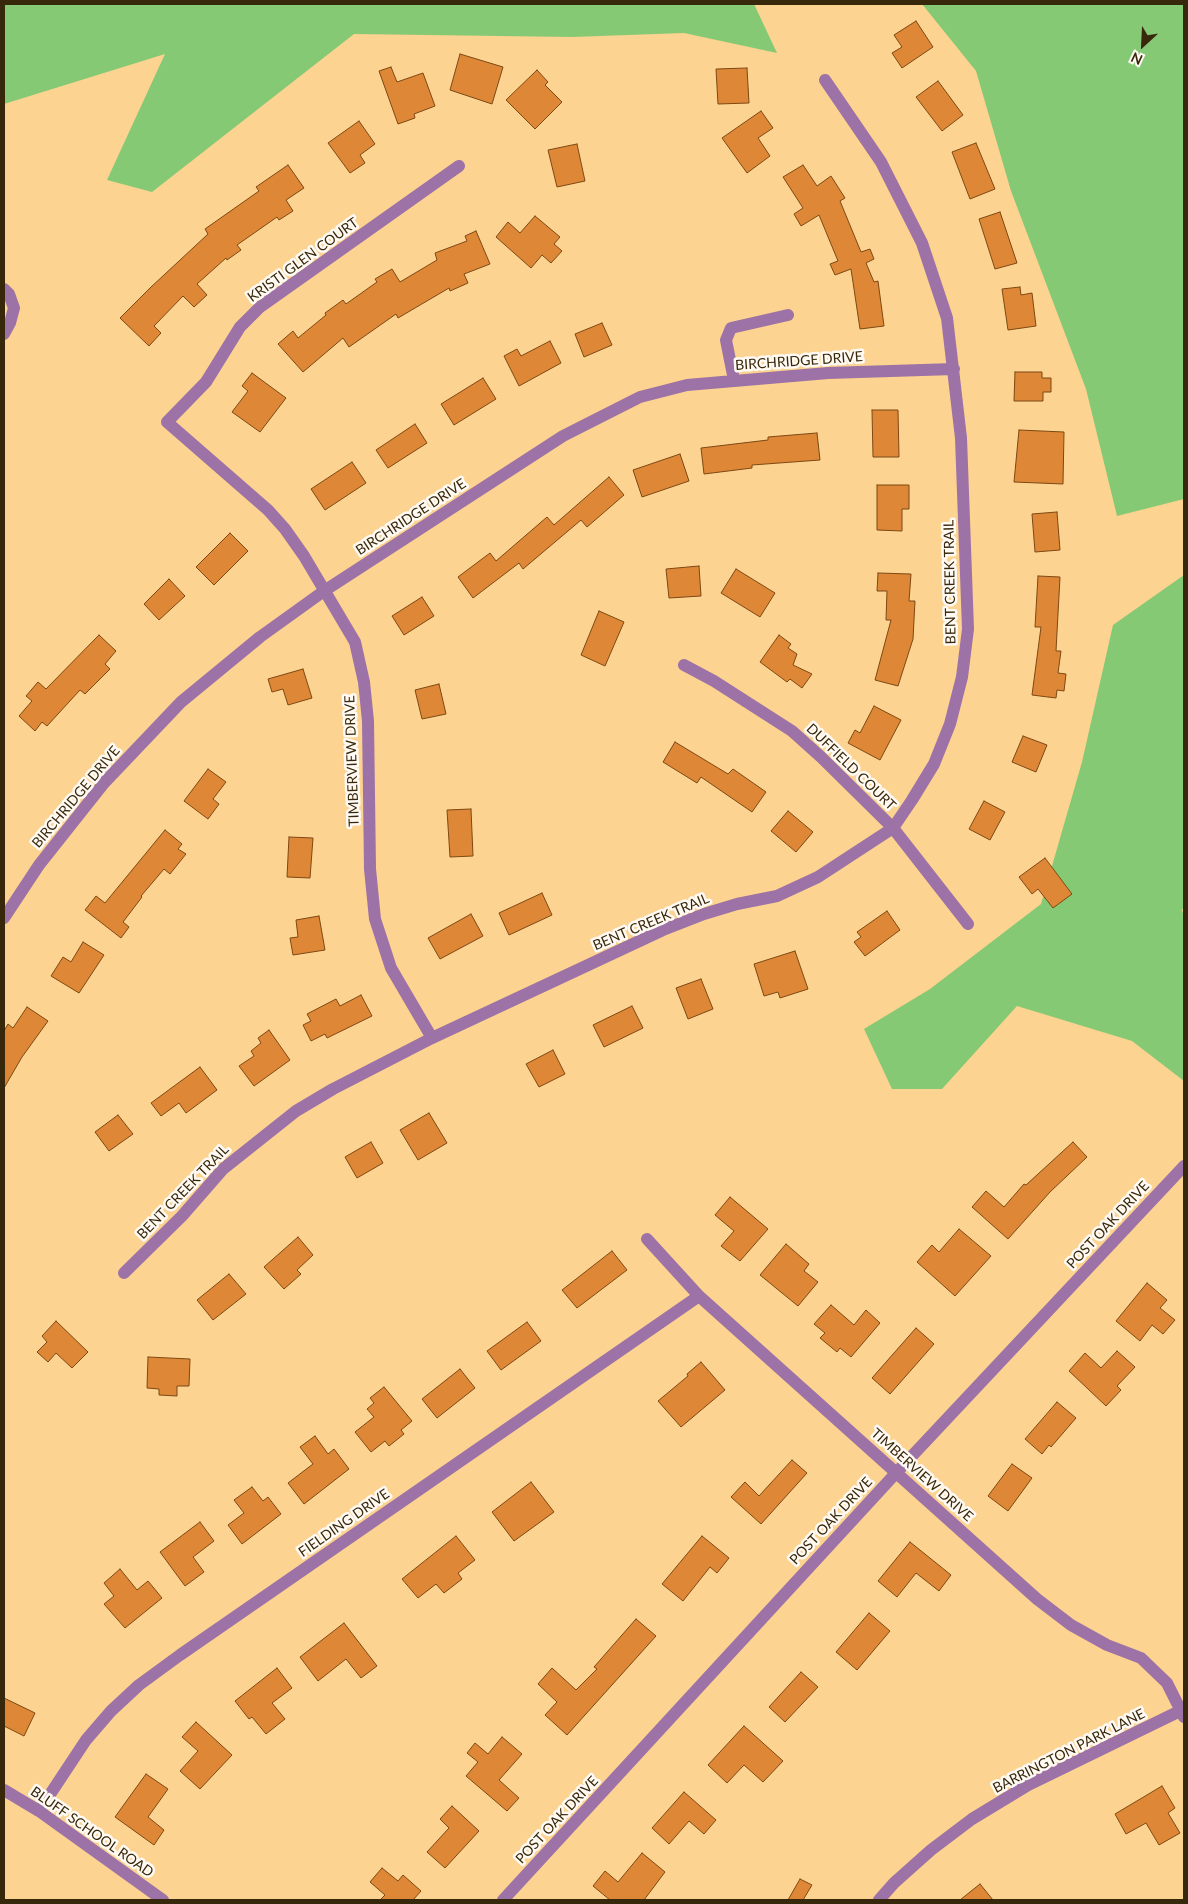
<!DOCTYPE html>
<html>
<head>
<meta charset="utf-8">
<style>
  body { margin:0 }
  #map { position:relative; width:1188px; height:1904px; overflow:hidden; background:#fcd390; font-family:Lato,sans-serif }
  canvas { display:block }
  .frame { position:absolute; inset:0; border:5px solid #38280b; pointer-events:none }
  .north { position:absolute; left:1118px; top:20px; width:50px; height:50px; -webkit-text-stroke:4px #fffaf4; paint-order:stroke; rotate:205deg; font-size:14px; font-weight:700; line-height:20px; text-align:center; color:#38280b }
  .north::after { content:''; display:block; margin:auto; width:18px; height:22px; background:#38280b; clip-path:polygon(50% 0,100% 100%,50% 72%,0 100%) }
</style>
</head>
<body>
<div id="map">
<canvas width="1188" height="1904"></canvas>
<div class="frame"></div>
<div class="north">N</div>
</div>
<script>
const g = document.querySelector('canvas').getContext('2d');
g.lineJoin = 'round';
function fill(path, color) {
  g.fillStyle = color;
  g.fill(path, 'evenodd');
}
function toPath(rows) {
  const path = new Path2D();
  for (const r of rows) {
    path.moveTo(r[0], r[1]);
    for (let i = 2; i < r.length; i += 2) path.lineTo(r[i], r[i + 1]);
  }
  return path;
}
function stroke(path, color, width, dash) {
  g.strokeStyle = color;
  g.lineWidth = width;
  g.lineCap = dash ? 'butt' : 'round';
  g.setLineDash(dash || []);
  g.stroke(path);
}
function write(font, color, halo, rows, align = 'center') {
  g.font = font + ' Lato,sans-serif';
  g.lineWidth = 5;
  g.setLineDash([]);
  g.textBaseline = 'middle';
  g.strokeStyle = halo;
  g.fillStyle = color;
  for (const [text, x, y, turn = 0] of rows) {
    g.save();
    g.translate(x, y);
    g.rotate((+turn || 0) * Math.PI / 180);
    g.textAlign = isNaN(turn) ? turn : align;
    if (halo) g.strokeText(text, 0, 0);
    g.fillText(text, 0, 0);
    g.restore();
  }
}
const green = toPath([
  [4,4,754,4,777,53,684,33,572,37,354,34,152,192,107,180,165,54,4,104],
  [922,4,1184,4,1184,499,1117,516,1086,389,1011,191,976,71],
  [1184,575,1184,907,1182,910,1184,917,1184,1081,1132,1041,1017,1006,942,1089,892,1089,864,1029,930,989,1041,904,1082,762,1113,625]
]);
const building = toPath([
  [916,21,933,47,902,68,892,53,902,47,894,35,916,21],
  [460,54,503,67,492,104,450,90,460,54],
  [391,67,397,82,423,73,435,106,414,114,415,118,398,124,379,71,391,67],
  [747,68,749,103,718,104,716,69,747,68],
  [537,70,548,82,545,85,562,102,535,129,506,100,537,70],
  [938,81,963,115,942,131,916,97,938,81],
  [761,111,773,128,758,138,770,156,747,173,722,138,761,111],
  [359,121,375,144,360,155,365,163,350,173,328,143,359,121],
  [976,143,995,189,970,199,952,152,976,143],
  [577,144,585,181,557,187,548,150,577,144],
  [288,165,304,188,286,200,293,211,279,220,277,217,237,245,241,250,227,260,226,258,197,284,207,295,194,307,183,296,154,326,161,333,149,346,120,318,150,288,208,234,205,229,259,191,256,187,288,165],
  [803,165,817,186,831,176,845,198,840,201,861,252,870,249,874,259,866,263,874,282,878,281,884,326,860,329,851,269,835,275,830,264,838,261,819,215,801,226,794,214,803,208,783,177,803,165],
  [1000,212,1017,263,995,269,979,219,1000,212],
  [535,216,560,237,554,244,562,251,551,263,542,255,531,268,496,237,508,222,520,233,535,216],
  [476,231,490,264,464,274,468,283,450,291,449,288,398,318,396,314,349,347,343,338,303,372,278,344,293,331,298,338,326,315,325,313,343,300,346,304,377,282,375,279,392,269,400,282,437,260,435,253,467,241,465,236,476,231],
  [1020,287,1021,295,1032,293,1036,326,1008,330,1002,289,1020,287],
  [602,323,612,345,584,357,575,334,602,323],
  [550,341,561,363,519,386,504,356,517,349,521,356,550,341],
  [1015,372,1042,372,1042,378,1051,378,1051,392,1043,392,1043,401,1014,401,1015,372],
  [252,373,286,398,260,432,232,412,248,391,242,386,252,373],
  [483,378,496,399,454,425,441,404,483,378],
  [872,410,898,410,899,457,873,457,872,410],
  [415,424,427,443,388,468,376,450,415,424],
  [1019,430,1064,432,1063,484,1014,482,1019,430],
  [817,433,820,460,752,465,752,468,704,474,701,448,768,440,768,437,817,433],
  [680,454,689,481,642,497,633,470,680,454],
  [352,462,366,483,325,510,311,489,352,462],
  [609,477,624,495,587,527,581,520,523,569,519,563,473,598,458,577,490,553,496,561,547,517,554,525,609,477],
  [877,485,909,485,909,509,902,509,902,531,877,530,877,485],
  [1057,512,1060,550,1035,552,1032,514,1057,512],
  [230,533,248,551,214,585,196,567,230,533],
  [699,566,701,596,669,598,666,569,699,566],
  [736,569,775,593,760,617,721,593,736,569],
  [878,573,911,574,909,601,915,601,913,639,898,686,875,680,891,620,886,620,887,591,877,591,878,573],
  [1038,576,1060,577,1056,651,1061,651,1058,673,1066,674,1064,691,1057,690,1056,698,1032,695,1041,627,1035,627,1038,576],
  [169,579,185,596,159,620,144,604,169,579],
  [422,597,434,616,404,635,392,616,422,597],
  [599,611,624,622,605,666,581,655,599,611],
  [99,635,116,651,105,664,110,669,85,694,80,690,47,726,42,722,35,731,19,716,32,701,26,696,38,682,46,689,99,635],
  [779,635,791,644,788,648,797,654,793,665,812,674,802,688,790,679,787,682,760,662,779,635],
  [303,669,312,698,288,705,283,689,272,692,268,679,303,669],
  [439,684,446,714,422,719,415,690,439,684],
  [874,706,901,720,880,760,848,743,855,730,860,733,874,706],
  [1023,736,1047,745,1036,772,1012,762,1023,736],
  [675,742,728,774,733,769,766,792,752,812,701,777,697,783,663,762,675,742],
  [208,769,226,782,213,799,219,804,208,819,184,801,208,769],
  [984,801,1005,812,990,840,969,829,984,801],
  [471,809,473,856,450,857,447,810,471,809],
  [788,811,813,832,796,852,771,831,788,811],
  [165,830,182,844,178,849,186,854,170,874,164,869,141,896,142,897,123,922,129,927,121,938,85,910,96,896,105,903,165,830],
  [289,837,313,838,310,878,287,877,289,837],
  [1045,858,1072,894,1053,908,1038,889,1032,894,1019,877,1045,858],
  [542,893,552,915,509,935,499,913,542,893],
  [887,911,900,930,865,956,854,942,861,937,857,932,887,911],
  [471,914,483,936,440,959,428,938,471,914],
  [319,916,325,950,293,955,290,938,298,937,296,920,319,916],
  [83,942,104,955,79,993,51,976,63,957,71,962,83,942],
  [795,951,808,989,780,998,778,992,764,996,754,964,795,951],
  [701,979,713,1009,688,1019,676,988,701,979],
  [361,995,372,1016,327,1038,325,1034,311,1041,303,1025,311,1021,307,1014,336,999,340,1006,361,995],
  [632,1006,643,1028,604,1047,593,1025,632,1006],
  [27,1007,48,1021,22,1057,4,1088,4,1031,8,1024,13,1028,27,1007],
  [269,1030,290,1060,254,1086,239,1066,254,1056,251,1051,261,1043,258,1038,269,1030],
  [553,1050,565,1074,539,1087,526,1064,553,1050],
  [200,1067,217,1090,186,1113,179,1103,161,1116,151,1103,200,1067],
  [429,1113,447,1143,418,1160,400,1130,429,1113],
  [118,1115,133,1134,109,1151,95,1132,118,1115],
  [371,1142,383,1163,357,1178,345,1157,371,1142],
  [1073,1142,1087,1157,1050,1192,1008,1239,972,1207,986,1191,1004,1207,1024,1184,1026,1185,1073,1142],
  [730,1197,768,1229,740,1261,721,1246,734,1231,715,1215,730,1197],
  [959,1229,991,1256,955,1296,917,1262,932,1245,939,1252,959,1229],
  [298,1237,313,1255,297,1270,301,1274,284,1289,264,1267,298,1237],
  [786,1244,809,1264,804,1271,818,1282,798,1306,760,1275,786,1244],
  [612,1251,627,1270,577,1308,562,1290,612,1251],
  [229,1274,246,1294,213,1320,197,1300,229,1274],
  [1147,1283,1167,1300,1160,1308,1175,1320,1163,1334,1152,1325,1140,1341,1116,1321,1147,1283],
  [831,1305,854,1325,866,1310,880,1323,851,1357,840,1348,837,1352,820,1338,825,1333,814,1324,831,1305],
  [56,1321,88,1352,72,1368,56,1353,48,1362,37,1352,47,1342,42,1336,56,1321],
  [527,1322,541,1341,501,1370,487,1351,527,1322],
  [916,1328,934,1344,890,1394,872,1378,916,1328],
  [1117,1351,1135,1367,1117,1386,1121,1390,1106,1406,1069,1371,1085,1353,1101,1368,1117,1351],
  [148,1357,190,1359,189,1386,177,1386,177,1396,159,1395,159,1389,147,1388,148,1357],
  [701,1362,725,1390,681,1427,658,1401,688,1376,687,1374,701,1362],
  [460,1369,475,1388,437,1418,422,1399,460,1369],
  [384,1387,412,1421,401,1430,404,1434,389,1446,385,1441,371,1452,355,1432,374,1417,367,1409,374,1403,370,1398,384,1387],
  [1057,1402,1076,1418,1051,1447,1049,1445,1042,1454,1025,1439,1057,1402],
  [315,1436,328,1454,334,1449,349,1469,304,1504,288,1483,313,1464,300,1447,315,1436],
  [792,1460,807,1473,761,1524,731,1497,745,1482,759,1496,792,1460],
  [1012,1464,1032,1478,1008,1511,988,1496,1012,1464],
  [531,1482,554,1512,514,1541,492,1512,531,1482],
  [252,1487,263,1501,268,1497,281,1514,242,1544,228,1525,244,1513,234,1500,252,1487],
  [200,1522,214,1541,193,1557,204,1572,185,1586,160,1552,200,1522],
  [456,1536,475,1560,458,1573,462,1579,444,1593,436,1584,418,1598,402,1579,456,1536],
  [702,1536,729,1558,717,1573,710,1567,683,1601,662,1584,702,1536],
  [910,1542,951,1575,939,1591,916,1573,897,1597,878,1581,910,1542],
  [120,1569,137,1590,148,1581,162,1598,125,1628,104,1604,114,1596,104,1583,120,1569],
  [869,1613,890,1631,857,1670,836,1652,869,1613],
  [636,1619,656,1636,567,1735,545,1715,557,1702,538,1684,552,1668,576,1690,597,1669,594,1667,636,1619],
  [344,1623,377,1666,361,1678,346,1659,318,1681,300,1657,344,1623],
  [277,1668,292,1688,272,1703,285,1719,266,1734,252,1717,249,1719,235,1701,277,1668],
  [801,1672,818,1687,785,1722,769,1707,801,1672],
  [4,1698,35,1713,24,1736,4,1726,4,1698],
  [196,1722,232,1755,200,1789,180,1771,198,1751,182,1737,196,1722],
  [744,1726,783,1761,763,1782,744,1765,727,1783,708,1765,744,1726],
  [502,1737,522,1754,499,1780,519,1798,507,1811,466,1776,478,1762,467,1753,475,1743,488,1754,502,1737],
  [146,1774,168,1789,148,1817,164,1830,154,1845,115,1817,146,1774],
  [1162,1786,1175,1808,1168,1813,1180,1833,1159,1845,1146,1823,1126,1834,1115,1814,1162,1786],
  [684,1792,716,1820,704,1834,689,1821,669,1844,652,1828,684,1792],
  [452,1806,479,1831,445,1868,427,1852,449,1828,440,1819,452,1806],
  [642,1853,665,1872,644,1900,610,1900,593,1886,605,1871,618,1882,642,1853],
  [382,1868,398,1881,403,1875,421,1891,413,1900,380,1900,385,1895,370,1882,382,1868],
  [800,1879,812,1885,803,1900,788,1900,800,1879],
  [980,1884,993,1900,960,1900,980,1884]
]);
const minor = toPath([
  [4,289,9,294,14,308,10,323,4,334],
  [734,380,726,340,731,328,788,315],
  [684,665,714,681,792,731,821,757,893,828,968,924],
  [4,918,39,865,104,783,181,702,260,637,324,591,563,436,640,397,687,385,828,373,954,369],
  [432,1038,391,968,375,919,370,869,368,721,364,682,355,642,304,556,285,529,268,510,167,422,206,382,240,327,260,307,459,166],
  [647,1239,699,1296,1037,1599,1071,1625,1107,1645,1141,1658,1167,1683,1184,1717],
  [124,1273,182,1216,223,1169,296,1111,333,1089,432,1038,663,930,704,914,737,904,777,896,818,877,893,828,912,800,934,764,950,724,962,677,968,629,961,438,947,318,922,243,881,162,825,80],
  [4,1790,39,1811,163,1900],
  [39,1811,86,1740,111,1711,139,1685,180,1655,699,1296],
  [503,1900,896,1473,1184,1166],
  [879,1900,894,1883,931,1850,972,1819,1028,1785,1184,1709]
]);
const streetNames = [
  ["KRISTI GLEN COURT",303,260,-36],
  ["BIRCHRIDGE DRIVE",799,361,-4],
  ["BIRCHRIDGE DRIVE",411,517,-33],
  ["BENT CREEK TRAIL",950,582,-91],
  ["TIMBERVIEW DRIVE",352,761,-92],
  ["DUFFIELD COURT",851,767,44],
  ["BIRCHRIDGE DRIVE",76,797,-50],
  ["BENT CREEK TRAIL",651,922,-23],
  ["BENT CREEK TRAIL",183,1192,-46],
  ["POST OAK DRIVE",1108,1225,-47],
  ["TIMBERVIEW DRIVE",922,1475,42],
  ["POST OAK DRIVE",831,1521,-47],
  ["FIELDING DRIVE",344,1523,-35],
  ["BARRINGTON PARK LANE",1069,1751,-27],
  ["POST OAK DRIVE",557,1820,-47],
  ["BLUFF SCHOOL ROAD",92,1832,35]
];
fill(green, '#86c974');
fill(building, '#de8736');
stroke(building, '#7d4814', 1);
stroke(minor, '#9c72a7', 12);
write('14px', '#38280b', '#fffaf4', streetNames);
</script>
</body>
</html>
